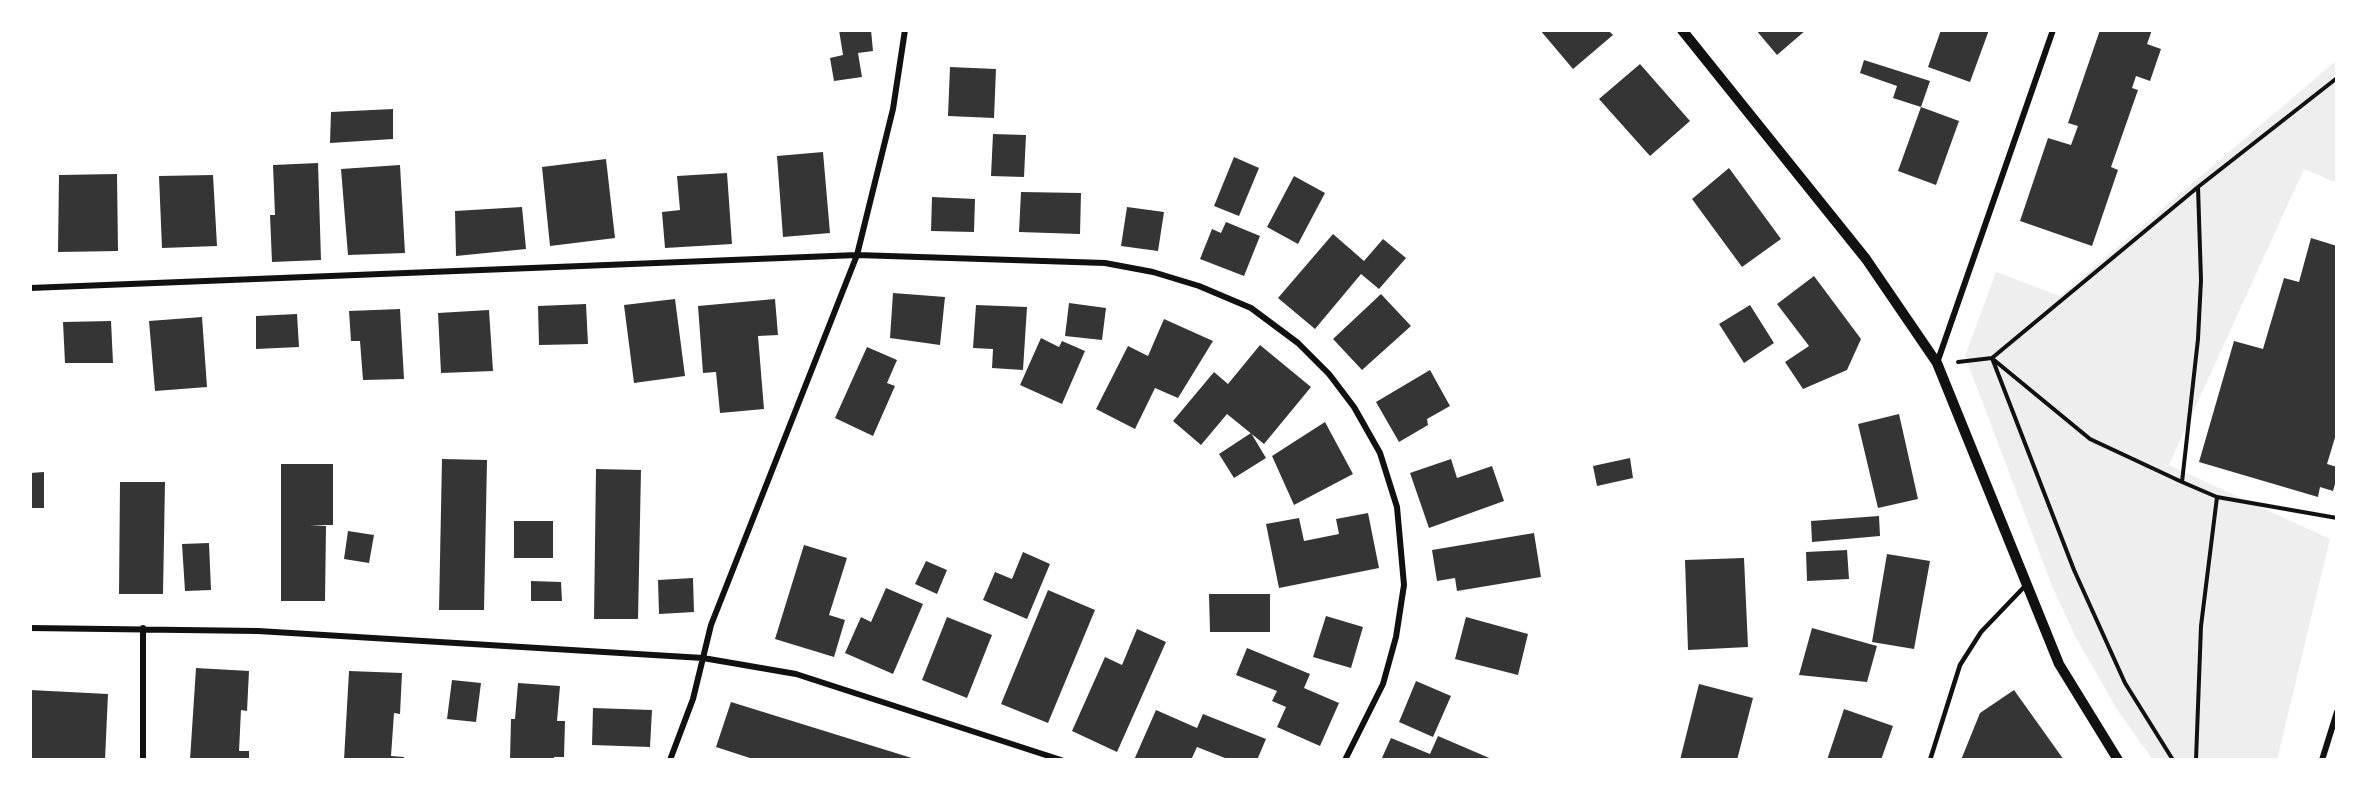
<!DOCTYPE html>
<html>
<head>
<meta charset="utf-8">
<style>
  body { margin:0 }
  #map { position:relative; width:2367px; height:790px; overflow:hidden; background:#fff; font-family:"Varela Round",sans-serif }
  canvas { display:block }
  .frame { position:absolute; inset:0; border:32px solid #fff; pointer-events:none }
</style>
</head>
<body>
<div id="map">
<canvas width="2367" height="790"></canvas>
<div class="frame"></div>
</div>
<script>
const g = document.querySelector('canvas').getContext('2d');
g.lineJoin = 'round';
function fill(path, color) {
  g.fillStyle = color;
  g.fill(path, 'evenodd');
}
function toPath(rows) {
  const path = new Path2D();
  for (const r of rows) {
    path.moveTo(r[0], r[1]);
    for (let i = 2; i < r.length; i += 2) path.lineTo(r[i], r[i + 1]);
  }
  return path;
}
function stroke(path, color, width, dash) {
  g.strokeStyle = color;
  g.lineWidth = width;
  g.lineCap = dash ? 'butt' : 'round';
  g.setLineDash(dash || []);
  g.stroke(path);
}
const green = toPath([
  [2337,60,2337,183,2304,169,2169,465,2330,539,2277,760,2153,760,2118,711,2075,636,2052,586,1965,356,1996,272,2060,296]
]);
const building = toPath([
  [839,30,871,30,873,51,858,53,862,77,834,81,830,58,843,55],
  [1540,30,1608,30,1613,35,1573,69],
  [1756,30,1806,30,1777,55],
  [1941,30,1989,30,1970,82,1928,67],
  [2100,30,2152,30,2147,44,2161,49,2150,81,2136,76,2132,88,2138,90,2111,167,2118,170,2092,246,2020,221,2048,138,2071,145,2078,126,2068,123],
  [1864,60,1930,81,1921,107,1893,98,1897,86,1860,73],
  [1640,64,1690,121,1650,156,1599,99],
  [950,67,996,69,994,118,948,116],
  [1921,107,1959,121,1936,185,1898,171],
  [393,109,393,139,330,143,331,112],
  [993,134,1026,135,1024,177,991,176],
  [823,152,830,233,783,237,777,156],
  [1234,157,1259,168,1239,216,1214,206],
  [606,159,615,238,550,246,542,167],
  [318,163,321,260,272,262,270,215,275,215,273,165],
  [400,165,405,253,348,255,341,169],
  [1729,168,1781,239,1742,267,1692,199],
  [727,173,732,244,665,248,662,212,680,210,677,176],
  [117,174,118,251,58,252,59,175],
  [213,175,217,246,162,248,159,176],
  [1294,176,1325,193,1298,244,1267,227],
  [1021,192,1081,193,1080,234,1019,232],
  [932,197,975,199,974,232,931,231],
  [522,207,526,249,456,256,455,211],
  [1127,207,1164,212,1158,251,1121,246],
  [1226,222,1260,236,1244,276,1200,259,1212,229,1221,233],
  [1333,234,1364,261,1383,239,1406,258,1379,289,1361,274,1315,329,1278,298],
  [2311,238,2337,246,2337,431,2327,464,2337,467,2337,477,2333,491,2320,487,2318,497,2199,462,2234,341,2263,349,2284,278,2299,282],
  [1814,276,1861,339,1847,370,1803,389,1785,362,1809,346,1777,304],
  [893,293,945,297,940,345,890,338],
  [1381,294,1411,326,1362,370,1333,339],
  [675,299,685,376,634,383,624,305],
  [775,299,778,335,758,336,764,409,720,413,716,372,703,373,698,306],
  [1069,303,1106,308,1102,340,1065,336],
  [586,304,588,344,539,345,538,306],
  [976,305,1027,307,1023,370,992,368,993,349,973,348],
  [1750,305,1774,343,1744,363,1719,324],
  [400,309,404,379,363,380,360,341,351,341,349,311],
  [489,310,493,371,441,373,438,313],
  [297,314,299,347,256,349,256,316],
  [202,317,207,387,155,391,149,321],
  [1164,319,1213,341,1178,398,1155,388,1135,429,1096,409,1128,346,1148,356],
  [111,321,113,363,65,363,63,322],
  [1041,338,1059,347,1062,341,1085,351,1062,404,1020,385],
  [1260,345,1311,387,1264,444,1227,414,1201,445,1173,421,1214,372,1228,384],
  [867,347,897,360,887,383,895,386,873,436,835,418],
  [1430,370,1450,406,1427,419,1428,425,1399,442,1376,402],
  [1899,414,1918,499,1878,508,1858,424],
  [1325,422,1353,474,1294,505,1272,456],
  [1251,433,1266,458,1234,478,1219,454],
  [1630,458,1633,478,1597,486,1593,466],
  [442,459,487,460,484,610,439,610],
  [1451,459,1457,478,1492,466,1504,501,1429,528,1410,473],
  [281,464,333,464,333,525,310,525,326,526,325,601,281,601],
  [596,469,641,470,638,619,594,619],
  [44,472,44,508,30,508,30,473],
  [120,482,165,482,163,594,119,594],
  [1368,513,1379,568,1279,588,1266,524,1299,518,1304,541,1339,534,1336,519],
  [1879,516,1880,536,1812,542,1811,521],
  [514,521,553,521,553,558,514,558],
  [348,531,374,535,369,563,344,559],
  [1534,533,1541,577,1457,591,1455,578,1437,581,1432,550],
  [209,543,211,590,185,591,182,544],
  [804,545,847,558,829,615,845,620,834,657,775,639],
  [1847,550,1849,579,1807,581,1806,552],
  [1023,552,1050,564,1027,619,983,600,995,572,1012,579],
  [1887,554,1930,561,1914,649,1872,642],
  [1744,558,1748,647,1688,650,1685,560],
  [926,561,947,570,937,594,915,584],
  [693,578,694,612,659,614,658,580],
  [531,581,561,582,562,601,531,601],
  [886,588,923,604,893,674,845,653,861,617,871,622],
  [1048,590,1095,610,1048,723,1001,704],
  [1209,594,1270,594,1270,632,1210,632],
  [1326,616,1363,627,1351,668,1313,657],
  [947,617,992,635,967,698,922,680],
  [1466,617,1528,634,1518,675,1455,659],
  [1812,628,1877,646,1867,682,1799,675],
  [1137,629,1166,642,1117,752,1072,731,1105,657,1122,665],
  [1247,648,1310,674,1304,688,1339,703,1320,746,1277,727,1286,707,1272,701,1277,691,1236,675],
  [196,668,249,671,247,711,241,710,239,751,249,751,249,760,190,760],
  [349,671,402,673,400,714,394,713,391,756,404,757,404,760,344,760],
  [452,680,481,683,476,722,447,719],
  [1416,681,1451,696,1433,737,1399,722],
  [518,683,560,686,557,721,565,721,564,757,554,757,554,760,510,760,511,719,515,719],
  [1699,684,1753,698,1737,760,1680,760],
  [30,690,108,694,105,760,30,760],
  [2014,690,2064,760,1961,760,1980,713],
  [731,702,915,759,915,760,756,760,716,747],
  [593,708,652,710,650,747,592,745],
  [1844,709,1893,726,1881,760,1827,760],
  [1156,710,1197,728,1203,714,1266,739,1257,760,1230,760,1197,747,1191,760,1134,760],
  [1438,736,1494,760,1381,760,1391,738,1430,754]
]);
const path = toPath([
  [1992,358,2074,570,2125,683,2173,760],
  [1994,360,2090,439,2182,482,2217,497,2337,518],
  [1958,362,1992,358,2198,187,2337,78],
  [2182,482,2198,339,2201,280,2198,187],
  [2196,760,2201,626,2217,497]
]);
const service = toPath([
  [1930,760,1960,665,1981,632,2026,585]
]);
const minor = toPath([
  [30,288,857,255,1105,263,1153,272,1199,286,1251,308,1298,343,1329,374,1354,407,1380,453,1397,507,1404,585,1396,637,1383,684,1345,760],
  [1937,363,2053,30],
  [30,628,258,631,703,658,796,674,1061,760],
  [143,628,143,760],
  [670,760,693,699,711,625,857,255,893,109,905,30],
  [2322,760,2337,712]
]);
const tertiary = toPath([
  [1682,30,1866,259,1937,363,2059,664,2118,760]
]);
fill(green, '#eee');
fill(building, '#353535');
stroke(path, '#111', 4);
stroke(service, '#111', 4.5);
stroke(minor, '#111', 6);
stroke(tertiary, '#111', 10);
</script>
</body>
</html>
